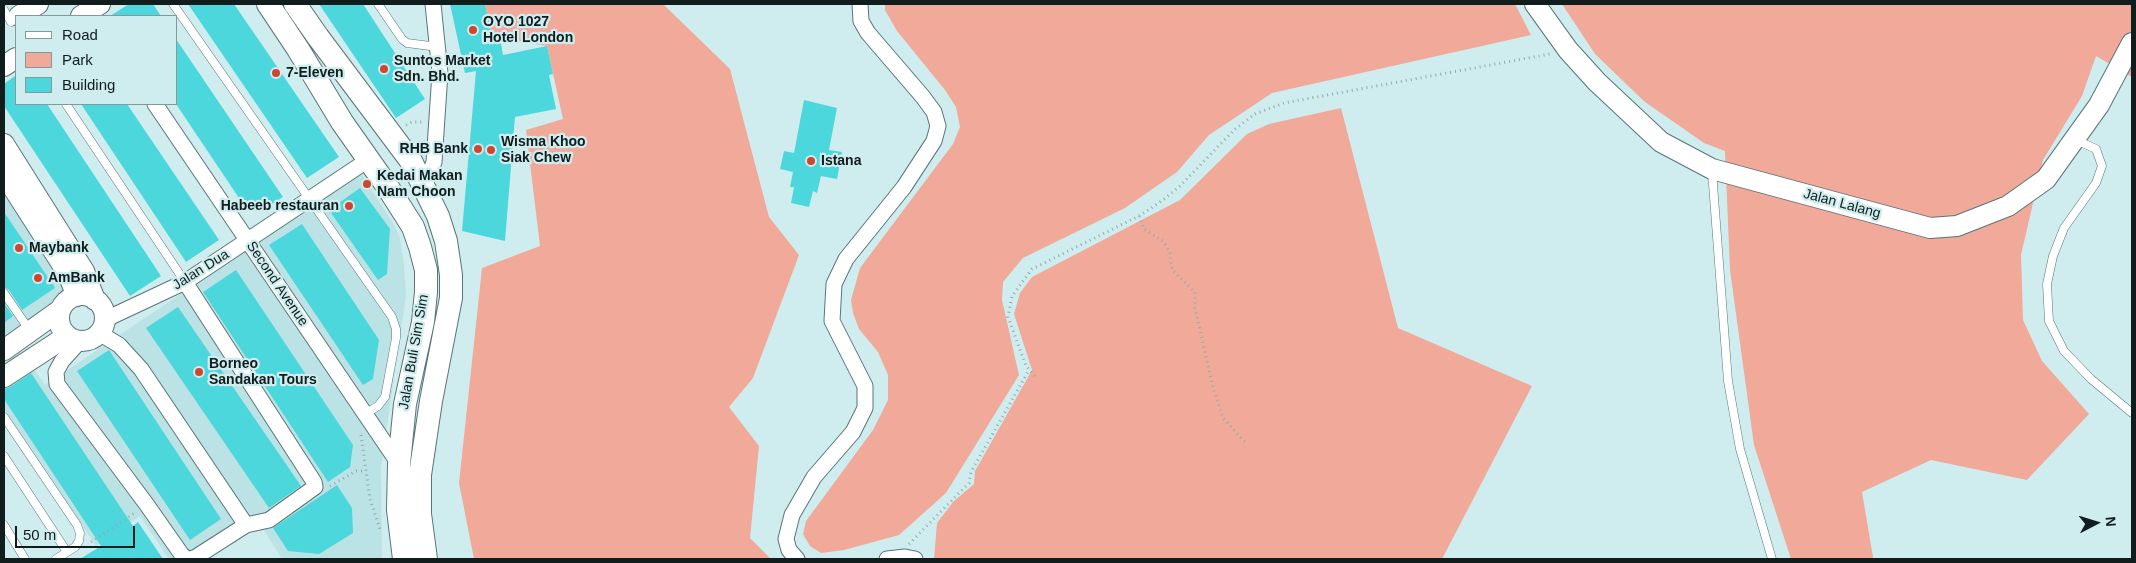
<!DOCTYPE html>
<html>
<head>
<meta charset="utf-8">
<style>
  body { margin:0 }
  #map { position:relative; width:2136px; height:563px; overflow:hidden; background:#cfedee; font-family:Arial,sans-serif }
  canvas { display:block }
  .frame { position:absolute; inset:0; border:5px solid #111c1d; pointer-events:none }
  .legend { position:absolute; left:15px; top:15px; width:162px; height:90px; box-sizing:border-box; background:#cfedee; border:1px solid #83999a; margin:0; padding:6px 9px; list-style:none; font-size:15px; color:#111c1d }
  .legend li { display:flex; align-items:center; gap:10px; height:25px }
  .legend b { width:25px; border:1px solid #83999a }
  .north { position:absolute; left:2071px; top:498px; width:50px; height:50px; -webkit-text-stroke:4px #cfedee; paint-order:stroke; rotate:85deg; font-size:14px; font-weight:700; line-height:20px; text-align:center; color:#111c1d }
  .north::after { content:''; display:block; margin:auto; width:18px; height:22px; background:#111c1d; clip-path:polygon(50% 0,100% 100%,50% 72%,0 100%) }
  .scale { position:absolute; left:15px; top:526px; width:120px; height:22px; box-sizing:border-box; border:2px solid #111c1d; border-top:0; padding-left:6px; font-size:15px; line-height:18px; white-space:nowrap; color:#111c1d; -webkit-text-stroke:4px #cfedee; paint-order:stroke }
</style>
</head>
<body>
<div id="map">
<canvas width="2136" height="563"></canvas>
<div class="frame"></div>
<ul class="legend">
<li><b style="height:6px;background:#fff"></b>Road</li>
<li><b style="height:14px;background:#f1a99a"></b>Park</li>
<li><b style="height:14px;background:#4cd7dc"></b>Building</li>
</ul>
<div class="north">N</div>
<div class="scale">50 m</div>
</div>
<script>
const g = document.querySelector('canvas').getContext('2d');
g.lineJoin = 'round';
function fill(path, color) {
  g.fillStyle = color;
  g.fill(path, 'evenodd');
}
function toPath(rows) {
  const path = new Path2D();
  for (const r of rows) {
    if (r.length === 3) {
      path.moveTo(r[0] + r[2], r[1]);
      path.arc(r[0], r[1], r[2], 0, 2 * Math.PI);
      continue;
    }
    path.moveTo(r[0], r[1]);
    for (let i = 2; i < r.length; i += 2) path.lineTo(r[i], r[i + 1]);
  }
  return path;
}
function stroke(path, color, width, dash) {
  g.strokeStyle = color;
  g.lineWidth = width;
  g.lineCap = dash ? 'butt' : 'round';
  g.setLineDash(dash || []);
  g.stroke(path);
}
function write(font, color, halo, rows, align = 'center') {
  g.font = font + ' Arial,sans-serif';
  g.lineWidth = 4.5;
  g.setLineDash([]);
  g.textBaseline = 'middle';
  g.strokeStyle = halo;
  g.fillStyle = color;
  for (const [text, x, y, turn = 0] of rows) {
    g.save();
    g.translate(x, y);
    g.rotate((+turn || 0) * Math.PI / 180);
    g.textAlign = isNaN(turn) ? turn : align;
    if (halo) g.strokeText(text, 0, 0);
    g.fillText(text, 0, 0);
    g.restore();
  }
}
const built = toPath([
  [361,173,393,223,400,238,404,266,406,295,381,467,382,559,282,559,264,530,247,532,206,559,169,559,140,516,96,546,4,409,4,382,30,363,45,385],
  [4,195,70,293,4,335]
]);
const green = toPath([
  [485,4,663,4,730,69,769,217,799,255,753,378,729,407,759,446,750,538,771,559,474,559,459,483,482,268,540,246,526,130,563,119,547,46,500,38,492,40],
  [885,4,1515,4,1531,35,1272,93,1209,135,1177,172,1125,208,1023,258,1003,282,1002,300,1019,375,946,493,899,535,844,550,821,553,810,546,803,534,806,521,873,430,888,400,888,375,878,352,859,329,853,313,851,300,860,268,953,144,960,127,956,107,945,90,897,31,885,10],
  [1562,4,2132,4,2132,77,2096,56,2082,96,2043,160,2021,255,2023,320,2042,361,2089,414,2027,480,1931,460,1862,492,1873,557,1872,559,1791,559,1754,445,1730,270,1725,151,1704,143,1645,102,1595,54],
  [1341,108,1398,328,1532,386,1442,559,934,559,937,523,953,502,974,484,975,471,1032,370,1014,314,1020,293,1032,277,1180,200,1247,134,1269,124]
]);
const building = toPath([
  [129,4,153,4,161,16,110,16],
  [188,4,234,4,339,157,307,178],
  [319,4,363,4,425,99,396,118],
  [450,4,485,4,492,40,500,38,503,55,547,46,553,74,549,75,556,109,515,117,505,241,462,231,476,71,465,73],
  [176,39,283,197,260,212,247,210,176,104],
  [16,75,16,104,47,104,161,276,130,296,4,106,4,84],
  [804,100,837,108,829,150,842,152,837,179,821,176,817,193,813,191,809,207,791,203,794,187,790,187,793,172,780,169,784,151,794,153],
  [81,104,127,104,219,240,186,262],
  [360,188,390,229,387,274,378,280,329,210],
  [4,212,55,288,22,310,9,290,4,287],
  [302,224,379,340,373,379,363,385,269,245],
  [236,270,353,445,350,467,328,482,203,292],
  [4,303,13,316,4,323],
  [178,307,301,486,269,508,146,328],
  [109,350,221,519,190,540,77,371],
  [31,373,133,526,138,522,163,559,80,559,101,546,4,399,4,389,10,387],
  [337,485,352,508,353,533,319,554,288,551,273,528]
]);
const path = toPath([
  [406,125,412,122,422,122],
  [1139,216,1144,229,1163,241,1170,252,1172,270,1195,292,1195,308,1213,387,1223,418,1245,442],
  [1035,376,1026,366,1008,317,1012,296,1032,269,1139,216,1163,200,1180,186,1234,130,1255,114,1284,103,1550,54],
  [361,435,370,499,380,529],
  [330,486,356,471,365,471],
  [91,542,136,512],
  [909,544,969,483,971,472,1029,370]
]);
const lane = toPath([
  [173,4,392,317,396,329,396,338,385,397,378,406,365,414],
  [378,4,402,39,407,43,438,47],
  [4,10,11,22],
  [66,104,185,282],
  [2076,140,2096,149,2102,166,2096,183,2064,228,2053,256,2047,284,2049,321,2064,351,2091,379,2132,413],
  [1712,171,1728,381,1740,449,1772,559],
  [4,293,30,331],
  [4,417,77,525,80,533,79,541,75,547,56,559],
  [4,456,67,552],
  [4,525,25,559]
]);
const street = toPath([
  [155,104,399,464],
  [424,184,430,173,434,162,440,73,433,4],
  [185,282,314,482,315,487,269,520,246,525,196,557,190,559],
  [104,320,185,282,368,160],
  [99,333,119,345,141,369,246,525],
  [80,341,62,361,56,372,57,384,147,505,182,555,187,559],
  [797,559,789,550,786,539,792,515,814,477,853,432,865,408,865,386,832,321,834,284,846,259,904,187,934,141,938,126,934,112,923,97,868,33,861,21,860,4],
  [887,559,905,557,915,559]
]);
const secondary = toPath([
  [1535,4,1568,50,1597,82,1661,142,1712,169,1930,228,1957,226,2008,206,2046,179,2099,105,2132,43],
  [19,16,38,4],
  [81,16,100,4],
  [4,66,16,58],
  [4,144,84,271,95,300],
  [4,174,67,272,77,296],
  [82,318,23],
  [4,350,60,310],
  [4,377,67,336]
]);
const primary = toPath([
  [268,4,298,49,342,122,387,186,413,227,420,247,426,270,426,292,423,322,405,404,399,464,398,510,404,559],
  [295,4,318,37,411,161,438,216,446,241,451,275,451,298,431,401,420,475,420,514,426,559]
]);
const markers = [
  [473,30,5,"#d1452e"],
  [384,69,5,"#d1452e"],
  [276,73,5,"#d1452e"],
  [478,149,5,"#d1452e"],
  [491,150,5,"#d1452e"],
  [811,161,5,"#d1452e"],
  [367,184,5,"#d1452e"],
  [349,206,5,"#d1452e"],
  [19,248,5,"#d1452e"],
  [38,278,5,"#d1452e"],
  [199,372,5,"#d1452e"]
];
const poiNames = [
  ["OYO 1027",483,22],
  ["Hotel London",483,38],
  ["Suntos Market",394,61],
  ["Sdn. Bhd.",394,77],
  ["7-Eleven",286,73],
  ["Wisma Khoo",501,142],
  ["Siak Chew",501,158],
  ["RHB Bank",468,149,"right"],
  ["Istana",821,161],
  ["Kedai Makan",377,176],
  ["Nam Choon",377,192],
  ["Habeeb restauran",339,206,"right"],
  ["Maybank",29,248],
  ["AmBank",48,278],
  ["Borneo",209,364],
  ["Sandakan Tours",209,380]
];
const streetNames = [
  ["Jalan Lalang",1842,204,15],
  ["Jalan Dua",201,270,-32],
  ["Second Avenue",277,284,56],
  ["Jalan Buli Sim Sim",414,352,-80]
];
fill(built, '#bbe2e4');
fill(green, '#f1a99a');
fill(building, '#4cd7dc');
stroke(lane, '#5a7576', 9);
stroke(street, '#5a7576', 17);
stroke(secondary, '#5a7576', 22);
stroke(primary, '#5a7576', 24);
stroke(path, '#93abac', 3, [1, 4]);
stroke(lane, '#fff', 8);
stroke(street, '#fff', 15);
stroke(secondary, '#fff', 20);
stroke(primary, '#fff', 22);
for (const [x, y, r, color] of markers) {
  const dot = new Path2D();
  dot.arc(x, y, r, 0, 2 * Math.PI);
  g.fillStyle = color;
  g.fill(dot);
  stroke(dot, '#cfedee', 2);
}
write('bold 14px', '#111c1d', '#cfedee', poiNames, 'left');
write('14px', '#111c1d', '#cfedee', streetNames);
</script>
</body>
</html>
